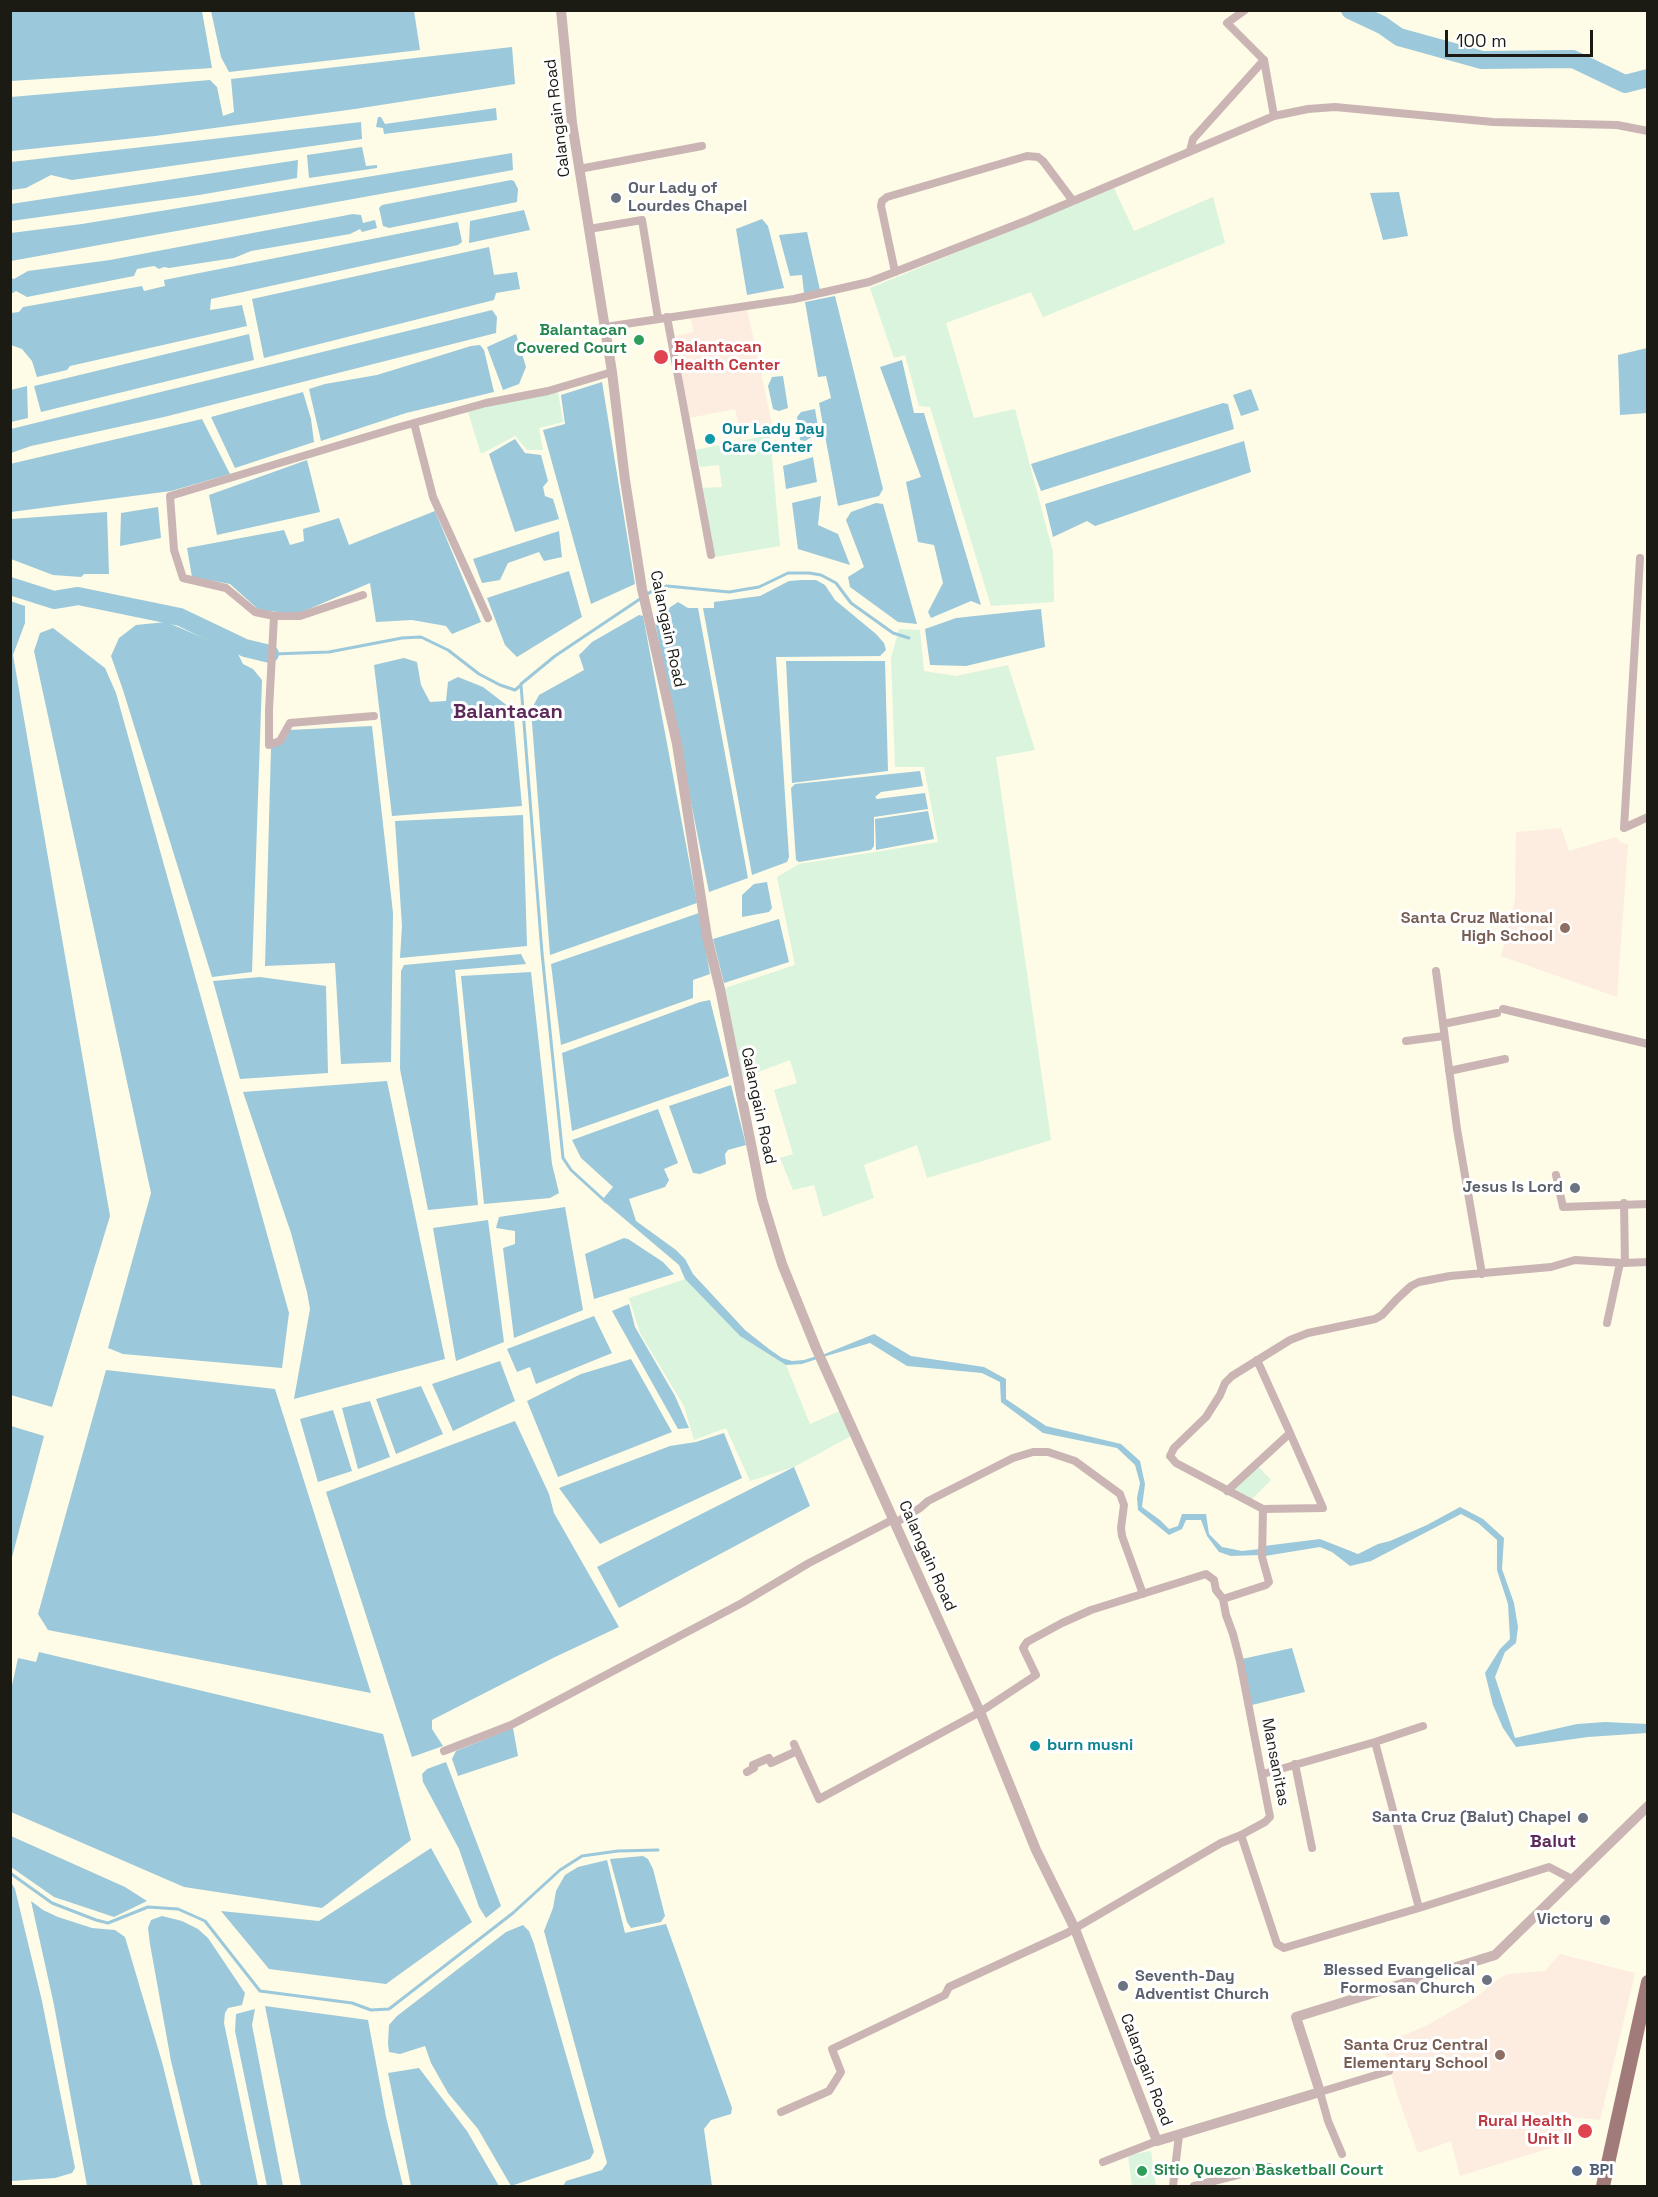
<!DOCTYPE html>
<html>
<head>
<meta charset="utf-8">
<style>
  body { margin:0 }
  #map { position:relative; width:1658px; height:2197px; overflow:hidden; background:#fefbe6; font-family:"Space Grotesk",sans-serif }
  canvas { display:block }
  .frame { position:absolute; inset:0; border:12px solid #1b1a13; pointer-events:none }
  .scale { position:absolute; left:1445px; top:30px; width:148px; height:27px; box-sizing:border-box; border:3px solid #1b1a13; border-top:0; padding-left:8px; font-size:18px; line-height:21px; white-space:nowrap; color:#1b1a13; -webkit-text-stroke:4px #fff; paint-order:stroke }
</style>
</head>
<body>
<div id="map">
<canvas width="1658" height="2197"></canvas>
<div class="frame"></div>
<div class="scale">100 m</div>
</div>
<script>
const g = document.querySelector('canvas').getContext('2d');
g.lineJoin = 'round';
function fill(path, color) {
  g.fillStyle = color;
  g.fill(path, 'evenodd');
}
function toPath(rows) {
  const path = new Path2D();
  for (const r of rows) {
    path.moveTo(r[0], r[1]);
    for (let i = 2; i < r.length; i += 2) path.lineTo(r[i], r[i + 1]);
  }
  return path;
}
function stroke(path, color, width, dash) {
  g.strokeStyle = color;
  g.lineWidth = width;
  g.lineCap = dash ? 'butt' : 'round';
  g.setLineDash(dash || []);
  g.stroke(path);
}
function write(font, color, halo, rows, align = 'center') {
  g.font = font + ' "Space Grotesk",sans-serif';
  g.lineWidth = 6;
  g.setLineDash([]);
  g.textBaseline = 'middle';
  g.strokeStyle = halo;
  g.fillStyle = color;
  for (const [text, x, y, turn = 0] of rows) {
    g.save();
    g.translate(x, y);
    g.rotate((+turn || 0) * Math.PI / 180);
    g.textAlign = isNaN(turn) ? turn : align;
    if (halo) g.strokeText(text, 0, 0);
    g.fillText(text, 0, 0);
    g.restore();
  }
}
const education = toPath([
  [747,309,772,424,740,431,735,409,689,418,676,336,693,332,691,318],
  [1561,828,1569,851,1616,837,1621,843,1628,844,1617,997,1501,956,1515,900,1516,832],
  [1560,1954,1635,1973,1600,2120,1571,2117,1563,2144,1460,2176,1451,2141,1418,2153,1399,2100,1382,2044,1426,2026,1475,1998,1498,1979,1508,1974,1545,1971]
]);
const green = toPath([
  [1114,188,1134,231,1213,197,1225,243,1043,317,1031,292,946,323,974,418,1015,409,1053,552,1054,602,991,606,930,407,919,406,905,355,894,358,870,288],
  [558,392,563,422,539,428,543,450,527,450,515,436,481,454,468,412,488,406],
  [770,435,780,546,715,557,703,488,722,487,719,465,700,467,695,450],
  [899,629,920,630,924,671,956,676,1008,665,1035,750,996,757,1051,1140,927,1178,917,1145,864,1165,874,1198,823,1217,814,1185,793,1190,780,1158,793,1154,774,1090,797,1083,790,1060,742,1078,725,988,795,965,777,877,799,864,938,842,924,767,895,767,891,658],
  [685,1279,740,1336,786,1365,810,1424,842,1410,853,1435,794,1467,750,1481,726,1428,694,1440,684,1406,640,1333,629,1298],
  [1257,1465,1271,1480,1250,1501,1229,1491],
  [1151,2151,1156,2186,1132,2186,1128,2155]
]);
const water = toPath([
  [11,10,202,11,212,68,11,81],
  [211,11,414,11,420,50,229,72,221,57],
  [512,47,515,84,355,109,155,136,11,151,11,97,210,80,217,87,223,116,234,112,231,79],
  [496,108,497,120,384,134,383,128,376,127,378,117,381,117,385,124],
  [361,122,362,139,72,180,51,175,26,188,11,190,11,162],
  [362,147,366,166,377,165,377,168,309,178,307,155],
  [512,153,513,170,11,261,11,233,82,224],
  [298,160,297,178,199,195,11,221,11,204],
  [511,180,514,181,518,189,517,202,389,228,383,226,379,208,382,205],
  [1399,192,1408,236,1383,240,1370,193],
  [524,210,530,230,469,243,470,221],
  [353,214,361,215,363,223,375,220,377,228,362,232,360,229,350,234,251,251,234,258,169,268,164,267,159,269,154,266,137,269,134,276,27,297,16,291,11,294,11,278,14,279,28,271,110,260],
  [762,219,768,226,784,288,747,295,736,229],
  [458,222,462,242,458,245,211,299,210,310,242,305,247,326,70,366,67,370,37,377,32,361,22,349,11,345,11,313,19,312,23,307,142,286,144,291,165,286,164,280],
  [807,232,820,290,804,293,802,275,790,276,779,235],
  [489,247,494,275,517,272,520,289,496,293,494,300,264,358,252,299],
  [835,296,883,489,879,496,838,506,819,403,831,398,826,376,818,377,805,302],
  [492,310,497,317,496,333,164,417,31,446,11,453,11,429],
  [249,334,254,360,41,412,34,386],
  [516,334,526,367,519,384,503,390,487,347],
  [480,345,484,350,494,392,406,413,321,441,309,389,325,384,377,375,471,346],
  [1647,348,1647,413,1620,415,1618,355],
  [902,360,914,413,924,413,981,605,971,601,931,618,928,612,943,583,934,545,918,542,906,482,921,477,880,367],
  [783,376,788,408,779,411,773,409,768,386,772,377],
  [602,382,635,584,591,604,543,430,565,424,561,395],
  [27,386,28,418,11,422,11,390],
  [1251,389,1259,410,1241,416,1233,395],
  [303,392,311,419,314,442,235,468,211,417],
  [1223,403,1228,404,1234,429,1041,491,1031,464],
  [815,409,819,433,805,441,800,440,797,417,801,412],
  [202,419,230,474,171,491,11,512,10,464],
  [515,439,525,453,541,455,548,481,543,487,545,496,553,499,559,519,515,532,489,454],
  [1244,441,1251,472,1095,526,1087,521,1053,537,1045,504],
  [813,457,817,482,786,489,783,466],
  [307,460,320,512,217,535,209,495],
  [821,496,818,525,838,534,850,565,798,549,792,503],
  [876,503,883,504,917,624,898,622,850,587,848,577,864,567,846,520,851,512],
  [158,507,161,538,120,546,121,513],
  [435,511,481,622,452,634,446,626,412,620,376,622,370,583,297,614,259,610,230,584,192,577,187,548,284,530,290,545,304,541,303,529,339,518,349,545],
  [107,512,109,574,84,574,81,577,53,575,11,559,11,519],
  [559,531,562,557,544,561,539,552,508,563,500,580,482,583,473,559],
  [569,571,582,617,517,657,505,645,487,598],
  [801,580,816,580,825,585,835,600,876,634,884,643,886,650,880,656,776,657,789,857,787,862,752,875,703,608,714,608,714,602,760,596,789,581],
  [10,601,25,606,25,623,13,655,110,1216,52,1407,11,1395],
  [678,602,688,608,698,608,748,878,709,892,654,618],
  [1041,609,1045,647,966,666,930,665,925,629,956,618],
  [639,615,643,616,697,903,550,955,531,710,539,695,584,670,579,655,592,642],
  [166,622,237,652,243,664,253,669,262,680,252,972,212,977,123,690,111,656,119,638,136,625],
  [53,628,105,668,116,693,289,1313,282,1368,123,1354,108,1348,151,1193,34,651,40,633],
  [404,658,417,662,421,685,430,702,446,701,448,682,458,677,483,687,513,710,522,806,392,816,374,665],
  [786,661,885,661,888,771,792,783],
  [372,726,393,913,391,1062,341,1064,335,963,265,966,271,748,289,730],
  [920,771,923,786,881,792,875,797,877,799,925,793,928,809,874,817,874,846,871,850,799,862,796,860,791,788,795,784],
  [928,811,934,839,876,850,875,819],
  [523,815,527,946,400,958,402,926,395,821],
  [767,882,772,908,769,912,742,917,742,895,754,884],
  [699,913,710,974,693,980,693,998,561,1045,551,964],
  [779,919,789,962,724,983,713,939],
  [521,954,526,964,455,970,478,1205,428,1210,400,1069,401,971,404,965],
  [531,972,552,1164,559,1193,550,1198,484,1204,461,976],
  [260,977,326,986,328,1073,240,1079,213,981],
  [710,1000,729,1076,572,1131,562,1053,700,1002],
  [387,1081,445,1359,294,1399,310,1309,307,1292,291,1233,243,1092],
  [731,1085,746,1145,728,1150,725,1154,726,1164,700,1174,693,1173,669,1106],
  [658,1109,678,1163,664,1169,669,1180,665,1187,629,1199,636,1221,676,1250,685,1259,693,1274,745,1330,769,1349,782,1358,792,1361,804,1360,820,1355,820,1358,802,1364,786,1365,740,1336,685,1279,679,1265,602,1200,613,1187,581,1158,572,1140],
  [565,1207,583,1310,514,1338,503,1248,515,1244,515,1231,496,1228,499,1217],
  [488,1220,504,1342,456,1361,433,1228],
  [624,1238,628,1239,663,1262,674,1274,594,1299,585,1254],
  [629,1304,635,1327,675,1396,689,1428,678,1429,612,1311],
  [594,1316,612,1353,536,1384,530,1367,517,1372,507,1349],
  [874,1334,911,1356,984,1367,1006,1379,1006,1399,1046,1426,1121,1444,1140,1461,1145,1484,1142,1507,1160,1520,1169,1529,1178,1526,1182,1514,1206,1514,1209,1534,1222,1547,1242,1551,1260,1549,1261,1555,1231,1556,1219,1552,1207,1536,1201,1520,1186,1520,1182,1529,1169,1535,1138,1510,1137,1498,1140,1483,1135,1465,1117,1448,1043,1433,1001,1402,1000,1382,982,1373,907,1366,870,1343,823,1357,822,1355],
  [631,1359,672,1432,558,1477,527,1401,581,1374],
  [500,1361,515,1401,453,1431,432,1384],
  [106,1370,275,1389,371,1693,48,1630,38,1614],
  [421,1386,443,1434,396,1454,376,1399],
  [370,1401,390,1457,358,1469,342,1408],
  [333,1410,352,1471,318,1482,300,1419],
  [515,1421,549,1494,554,1513,619,1627,555,1657,432,1720,432,1729,443,1746,412,1757,326,1492],
  [11,1426,44,1436,11,1561,10,1426],
  [724,1433,742,1478,600,1544,559,1488,670,1446,696,1442],
  [794,1467,810,1506,619,1608,597,1567],
  [1460,1507,1483,1519,1504,1538,1502,1569,1514,1603,1518,1627,1516,1643,1505,1652,1495,1677,1515,1738,1577,1724,1605,1722,1647,1724,1647,1733,1588,1737,1516,1747,1503,1728,1493,1705,1485,1673,1500,1649,1510,1639,1508,1604,1497,1570,1497,1540,1478,1523,1461,1514,1371,1561,1350,1566,1332,1552,1320,1547,1265,1556,1264,1546,1320,1539,1358,1554,1378,1544,1390,1541,1427,1525],
  [1292,1648,1305,1692,1252,1705,1242,1659],
  [39,1652,383,1734,411,1840,322,1908,184,1887,11,1812,11,1690,18,1658,36,1662],
  [513,1728,518,1756,458,1776,452,1759,456,1751],
  [446,1762,501,1906,486,1918,479,1907,459,1849,423,1782,422,1774,427,1769],
  [11,1836,125,1887,147,1901,114,1917,54,1897,11,1867],
  [431,1848,472,1922,386,1984,269,1969,221,1911,319,1921],
  [643,1856,648,1859,653,1869,665,1916,661,1922,631,1928,627,1922,610,1859],
  [607,1860,625,1933,666,1924,732,2108,731,2114,711,2120,704,2129,712,2186,563,2186,566,2181,602,2170,607,2163,544,1931,553,1908,556,1891,565,1875,578,1867],
  [11,1882,15,1889,42,2001,75,2168,72,2173,55,2178,11,2181],
  [31,1901,43,1910,58,1917,92,1928,115,1930,125,1937,162,2062,193,2186,87,2186,54,2005],
  [162,1916,182,1921,198,1929,208,1938,245,1993,242,2005,228,2008,225,2013,224,2023,258,2186,201,2186,171,2061,150,1944,148,1928,151,1920],
  [523,1925,529,1931,534,1944,594,2152,590,2159,511,2186,478,2129,448,2093,431,2063,425,2046,400,2054,389,2052,388,2043,389,2025,397,2016,506,1932],
  [265,2006,368,2020,386,2117,403,2186,301,2186],
  [255,2009,252,2025,283,2186,267,2186,235,2031,236,2014],
  [419,2068,467,2131,499,2186,411,2186,388,2073]
]);
const stream = toPath([
  [646,595,655,589,667,586,729,592,759,587,788,573,809,573,821,575,836,583,851,603,893,633,909,638],
  [273,654,329,652,402,638,421,637,448,650,479,674,500,685,515,690,521,685,542,953,563,1158,571,1170,606,1202],
  [521,684,555,656,640,599],
  [10,1873,52,1903,96,1920,108,1923,148,1907,178,1909,205,1921,260,1991,352,2003,371,2010,389,2009,513,1913,560,1870,582,1856,618,1851,658,1850]
]);
const river = toPath([
  [1350,10,1382,25,1399,37,1482,60,1573,59,1625,84,1648,78],
  [10,586,54,600,78,596,180,617,245,648,270,654]
]);
const minor = toPath([
  [1264,60,1274,116],
  [1190,151,1193,139,1264,60,1227,23,1245,10],
  [579,169,702,146],
  [589,229,642,220,658,318],
  [895,272,881,206,882,201,887,197,1027,156,1038,157,1043,161,1073,201],
  [667,317,711,555],
  [605,327,794,299,869,282,1028,220,1274,116,1308,109,1335,107,1493,122,1617,125,1648,131],
  [414,423,433,497,488,618],
  [1640,558,1624,828,1648,817],
  [363,595,300,616,274,616,255,612,226,588,183,578,174,550,170,496,396,428,486,403,548,391,612,372],
  [274,616,269,710,269,745,280,741,290,723,374,716],
  [1436,971,1457,1129,1482,1274],
  [1503,1009,1648,1044],
  [1443,1024,1497,1013],
  [1406,1041,1444,1036],
  [1449,1071,1505,1059],
  [1556,1175,1563,1207,1648,1204],
  [1624,1203,1625,1263],
  [1607,1323,1620,1263],
  [1227,1491,1290,1433,1257,1360],
  [1263,1509,1323,1508,1290,1433],
  [895,1523,920,1508,928,1501,1013,1458,1033,1452,1048,1452,1075,1461,1120,1494,1124,1505,1121,1528,1122,1536,1143,1594],
  [1375,1742,1419,1908],
  [794,1744,819,1799,980,1712,1036,1675,1023,1648,1027,1642,1062,1623,1091,1610,1206,1574,1214,1580,1216,1590,1223,1599,1266,1585,1269,1582,1262,1557,1263,1509,1176,1463,1170,1456,1174,1448,1206,1417,1220,1395,1225,1383,1232,1376,1290,1340,1308,1333,1375,1319,1382,1315,1397,1299,1411,1286,1419,1282,1450,1276,1551,1267,1575,1260,1623,1263,1648,1262],
  [444,1751,511,1725,742,1603,809,1563,894,1519],
  [1295,1764,1312,1848],
  [747,1772,754,1768,753,1765,769,1758,771,1763,797,1751],
  [1263,1774,1375,1742,1423,1726],
  [1241,1835,1277,1944,1284,1948,1419,1908,1549,1867,1572,1879],
  [781,2112,829,2091,841,2072,832,2049,945,1995,949,1987,1067,1933,1221,1843,1241,1835,1265,1822,1270,1817,1240,1661,1233,1634,1226,1615,1223,1599],
  [1342,2154,1328,2121,1320,2092,1389,2071],
  [1103,2162,1157,2141],
  [1173,2186,1179,2135],
  [1194,2186,1269,2167]
]);
const tertiary = toPath([
  [561,10,572,123,612,372,625,480,642,589,677,744,707,937,720,989,762,1199,782,1264,816,1348,980,1712,1036,1850,1075,1929,1157,2141,1320,2092,1296,2017,1495,1955,1648,1806]
]);
const primary = toPath([
  [1603,2186,1648,1982]
]);
const markers = [
  [616,198,6,"#6b7280"],
  [639,340,6,"#2e9e5b"],
  [661,357,8,"#e0444e"],
  [710,439,6,"#0f9aa8"],
  [1565,928,6,"#8d6e63"],
  [1575,1188,6,"#6b7280"],
  [1035,1746,6,"#0f9aa8"],
  [1583,1818,6,"#6b7280"],
  [1605,1920,6,"#6b7280"],
  [1487,1980,6,"#6b7280"],
  [1123,1986,6,"#6b7280"],
  [1500,2055,6,"#8d6e63"],
  [1585,2131,8,"#e0444e"],
  [1142,2171,6,"#2e9e5b"],
  [1577,2171,6,"#5c6f8a"]
];
const streetNames = [
  ["Calangain Road",558,118,-97],
  ["Calangain Road",667,629,78],
  ["Calangain Road",758,1106,78],
  ["Calangain Road",927,1556,66],
  ["Mansanitas",1275,1762,79],
  ["Calangain Road",1146,2070,69]
];
const worshipNames = [
  ["Our Lady of",628,189,"left"],
  ["Lourdes Chapel",628,207,"left"],
  ["Jesus Is Lord",1563,1188],
  ["Santa Cruz (Balut) Chapel",1571,1818],
  ["Victory",1593,1920],
  ["Blessed Evangelical",1475,1971],
  ["Formosan Church",1475,1989],
  ["Seventh-Day",1135,1977,"left"],
  ["Adventist Church",1135,1995,"left"]
];
const leisureNames = [
  ["Balantacan",627,331],
  ["Covered Court",627,349],
  ["Sitio Quezon Basketball Court",1154,2171,"left"]
];
const healthNames = [
  ["Balantacan",674,348],
  ["Health Center",674,366],
  ["Rural Health",1572,2122,"right"],
  ["Unit II",1572,2140,"right"]
];
const cultureNames = [
  ["Our Lady Day",722,430],
  ["Care Center",722,448],
  ["burn musni",1047,1746]
];
const educationNames = [
  ["Santa Cruz National",1553,919],
  ["High School",1553,937],
  ["Santa Cruz Central",1488,2046],
  ["Elementary School",1488,2064]
];
const serviceNames = [
  ["BPI",1589,2171]
];
const neighbourhoodNames = [
  ["Balut",1553,1842]
];
const quarterNames = [
  ["Balantacan",508,713]
];
fill(education, '#fdece0');
fill(green, '#daf4de');
fill(water, '#9bc8da');
stroke(stream, '#9bc8da', 3);
stroke(river, '#9bc8da', 18);
stroke(minor, '#cab5b4', 8);
stroke(tertiary, '#cab5b4', 10);
stroke(primary, '#a07b7a', 14);
for (const [x, y, r, color] of markers) {
  const dot = new Path2D();
  dot.arc(x, y, r, 0, 2 * Math.PI);
  g.fillStyle = color;
  g.fill(dot);
  stroke(dot, '#fff', 2);
}
write('16px', '#1b1a13', '#fff', streetNames);
write('bold 16px', '#5b616d', '#fff', worshipNames, 'right');
write('bold 16px', '#27864d', '#fff', leisureNames, 'right');
write('bold 16px', '#be3a42', '#fff', healthNames, 'left');
write('bold 16px', '#0d838f', '#fff', cultureNames, 'left');
write('bold 16px', '#785e54', '#fff', educationNames, 'right');
write('bold 16px', '#4e5e75', '#fff', serviceNames, 'left');
write('bold 18px', '#5c295a', '#fff', neighbourhoodNames);
write('bold 20px', '#5c295a', '#fff', quarterNames);
</script>
</body>
</html>
